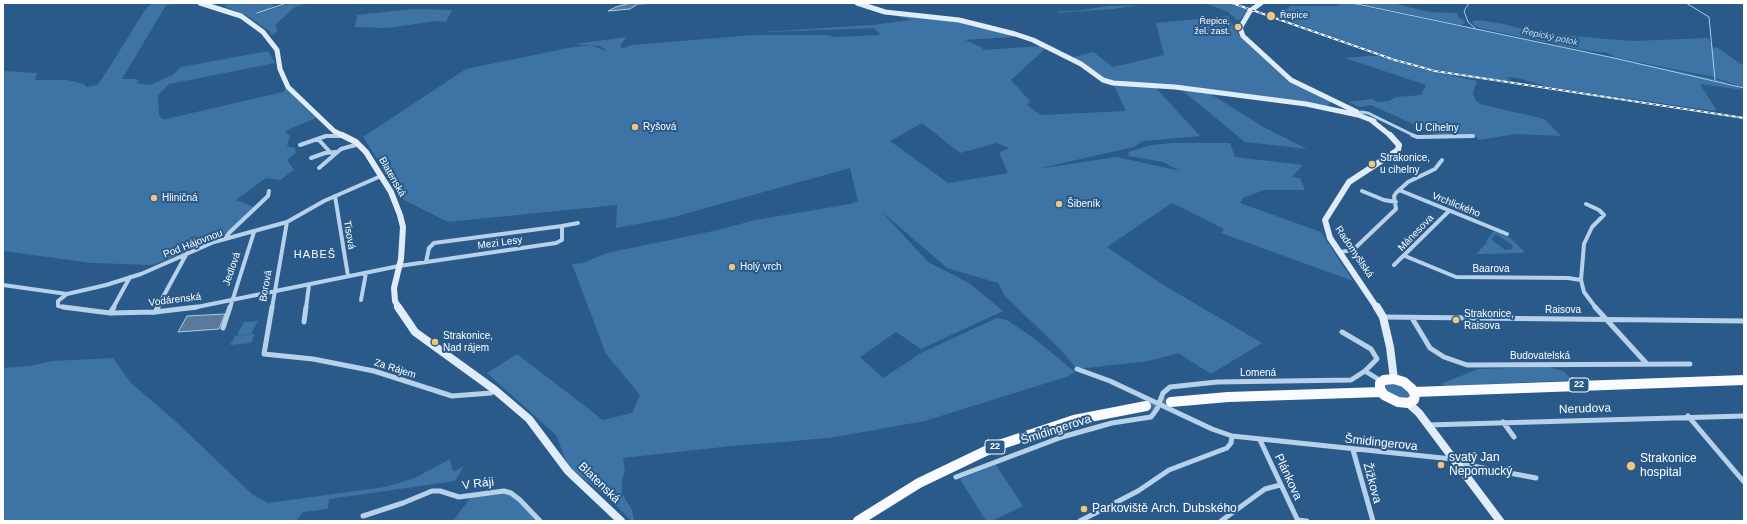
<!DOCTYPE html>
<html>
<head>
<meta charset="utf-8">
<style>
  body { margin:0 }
  #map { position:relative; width:1747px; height:524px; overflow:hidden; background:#295a89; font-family:Helvetica,sans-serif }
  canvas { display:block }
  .frame { position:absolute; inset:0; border:4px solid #fff; pointer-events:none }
</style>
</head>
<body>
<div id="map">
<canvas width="1747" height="524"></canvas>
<div class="frame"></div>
</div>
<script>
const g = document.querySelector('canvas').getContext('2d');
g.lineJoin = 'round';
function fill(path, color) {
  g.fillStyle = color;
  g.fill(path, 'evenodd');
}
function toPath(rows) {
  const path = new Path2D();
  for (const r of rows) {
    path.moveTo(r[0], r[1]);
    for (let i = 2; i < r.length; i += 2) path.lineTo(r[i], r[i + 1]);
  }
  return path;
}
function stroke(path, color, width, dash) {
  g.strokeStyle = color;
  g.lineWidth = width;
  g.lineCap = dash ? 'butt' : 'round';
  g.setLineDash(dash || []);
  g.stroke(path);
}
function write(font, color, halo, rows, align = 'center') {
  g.font = font + ' Helvetica,sans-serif';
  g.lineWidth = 4;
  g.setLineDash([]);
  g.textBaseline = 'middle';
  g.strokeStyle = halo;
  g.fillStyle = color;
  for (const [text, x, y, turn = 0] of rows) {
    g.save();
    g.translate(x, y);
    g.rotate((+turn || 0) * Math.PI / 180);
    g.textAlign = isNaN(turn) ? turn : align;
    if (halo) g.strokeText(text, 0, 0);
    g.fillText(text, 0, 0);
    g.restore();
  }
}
const green = toPath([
  [152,3,187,3,166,5,122,79,136,79,139,81,136,83,150,85,173,75,181,67,268,51,275,63,169,84,158,95,159,115,162,119,166,119,283,92,286,88,316,118,285,131,290,136,287,146,295,148,296,153,287,160,294,170,280,180,266,178,236,200,257,208,224,238,152,265,92,263,3,251,3,71,37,73,35,79,37,80,67,80,84,84,87,87,97,85,100,82,145,10],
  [229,3,271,3,273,5,274,7,263,12,292,3,309,3,295,7,276,24,277,32,272,35,269,31,246,15,224,6],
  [1205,3,1228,3,1248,9,1240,20,1237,20,1228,12],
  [1334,3,1392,3,1429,12,1457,13,1459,18,1463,19,1465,23,1462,25,1359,4,1357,5,1687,73,1722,81,1744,90,1700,84,1716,109,1715,111,1549,87,1517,78,1507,77,1510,80,1506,81,1489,79,1434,69,1408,63,1292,22,1292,18,1285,11,1290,6,1340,6],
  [1138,5,1113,9,1056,13,1060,11,1074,11,1110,6],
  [413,9,452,10,446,22,437,21,387,28,355,27,357,15],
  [893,15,950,20,1013,35,1011,37,965,40,983,48,983,50,1042,46,1046,48,1011,80,1030,101,1027,105,1041,115,1126,111,1113,84,1156,88,1200,136,1143,141,1134,147,1036,169,1117,157,1180,171,1163,162,1129,156,1128,152,1152,145,1171,143,1230,143,1235,157,1303,165,1292,177,1300,178,1305,190,1264,190,1243,198,1240,203,1321,232,1353,281,1221,233,1224,229,1172,203,1107,247,1160,283,1262,343,1211,374,1178,353,1149,361,1077,369,1061,350,1005,296,998,283,947,268,881,211,928,262,969,283,1003,311,921,349,896,332,860,357,883,378,921,353,997,318,1007,320,1035,339,1075,372,1066,377,931,419,927,417,930,420,835,437,785,442,741,445,623,458,625,470,622,480,622,494,632,510,634,521,632,521,609,499,568,466,556,435,487,373,517,354,603,420,632,413,640,395,606,354,572,264,583,263,607,253,718,230,755,220,850,204,858,201,850,168,670,218,616,228,617,205,448,222,404,200,363,137,466,69,568,48,591,45,608,52,600,46,575,44,627,37,621,44,621,49,632,45,755,35,826,35,835,37,881,35,874,28,745,33,872,25,912,20],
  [922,123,960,153,997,143,1009,148,999,153,1008,173,948,183,890,141],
  [1228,16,1239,35,1246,42,1282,75,1331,101,1328,107,1114,81,1102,77,1070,58,1093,52,1113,67,1164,55,1156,23],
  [1478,20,1504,24,1532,32,1605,39,1633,41,1707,38,1709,39,1712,47,1718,48,1744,66,1744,88,1714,77,1617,58,1608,53,1583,50,1480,28,1474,25,1472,21],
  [1368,56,1379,56,1421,69,1477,81,1473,93,1476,101,1480,104,1544,119,1561,136,1516,134,1479,140,1473,134,1437,135,1371,105,1360,107,1348,102,1372,99,1377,102,1389,101,1396,97,1421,95,1426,85,1345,58],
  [1183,91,1209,93,1265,128,1307,149,1245,142],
  [1494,231,1510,238,1524,251,1523,253,1476,254,1487,242,1486,241],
  [1496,234,1511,244,1513,247,1512,249,1505,250,1491,239],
  [258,321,251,334,237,335,244,322],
  [255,334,251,343,230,345,235,336],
  [113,358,131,383,172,418,253,495,268,503,385,487,415,478,450,459,453,472,464,466,455,481,329,499,328,509,303,512,296,521,3,521,3,368,30,366,52,361],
  [1549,367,1563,371,1573,380,1445,386,1441,384,1478,369],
  [1389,382,1405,386,1411,395,1409,398,1403,400,1385,391,1384,386],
  [996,465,1023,506,992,521,986,521,960,479],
  [507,491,538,521,453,521,470,498]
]);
const water = toPath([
  [630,3,639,3,630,9,608,11,616,7,630,3],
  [225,314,219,329,178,332,187,316,225,314]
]);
const stream = toPath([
  [1352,3,1614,58,1744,88],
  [1469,3,1464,11,1468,22,1475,28],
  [1686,3,1709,17,1715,80],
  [638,4,660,3],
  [257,13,287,3]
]);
const primaryTunnel = toPath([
  [1146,406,1171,402]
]);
const streetFar2 = toPath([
  [1358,115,1361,112,1368,113,1415,136],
  [326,136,343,136],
  [1467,136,1473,136]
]);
const streetFar1 = toPath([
  [1412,135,1417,137,1473,136],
  [318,139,330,152],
  [300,145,326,136,343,136],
  [311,158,325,153,336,152],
  [319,168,341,149,359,144],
  [1399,190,1507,234],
  [1362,191,1384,200,1396,202],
  [335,196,348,276],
  [1586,204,1599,210,1604,215,1592,227,1584,244,1581,280,1584,292,1596,308],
  [562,226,578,223],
  [225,239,229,233,268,196,269,191],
  [1340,252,1353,250,1396,209,1394,196,1396,193,1408,182,1435,169,1442,160],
  [1405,256,1456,277,1568,278,1581,280],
  [1394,265,1449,211],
  [3,285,67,294,106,285,141,274,214,242,287,222,324,201,381,176],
  [67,294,58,301,58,306,70,308],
  [361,300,366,273],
  [113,308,130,277],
  [157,308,187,253],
  [192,308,399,266,556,243,562,240,562,226,434,243,429,248,426,262],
  [230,308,254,232],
  [272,308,287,222],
  [306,308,309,285]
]);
const street = toPath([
  [63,307,110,313,155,312,197,307],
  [272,307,264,354,313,359,374,371,452,396,491,393,495,390],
  [1595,307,1647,364],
  [155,312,158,307],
  [110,313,114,307],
  [1383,317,1744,321],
  [1412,318,1430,348,1444,357,1467,365,1690,364],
  [304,322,306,307],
  [223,328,230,307],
  [1077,369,1110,381,1212,429,1232,436,1452,459],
  [1365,371,1381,381],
  [1688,416,1744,482],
  [1503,422,1514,437],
  [1427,425,1744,416],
  [1260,440,1298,521],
  [1353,450,1373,521],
  [1458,465,1467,465,1536,478],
  [956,477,1062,437,1112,423,1151,417,1157,409,1163,393,1170,387,1217,382,1351,380,1365,371,1377,359,1371,349,1342,332],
  [363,516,403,503,432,491,440,491,459,497,504,491,511,493,520,500,540,521],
  [1297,520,1307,521],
  [1080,521,1138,491,1169,470,1227,448,1231,443,1232,436],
  [1221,521,1265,489,1280,485]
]);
const secondaryFar2 = toPath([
  [200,3,241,16,263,32,277,50,280,69,288,87,334,131,344,136],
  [857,3,885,12,959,20,1015,34,1033,40,1081,64,1103,80,1113,83,1175,87,1306,104,1358,115,1374,121],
  [1261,3,1250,11,1240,28,1243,36,1291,80,1357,112],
  [1371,120,1391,136]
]);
const secondaryFar1 = toPath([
  [342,135,356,142,366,152,391,192,400,215,403,227,401,259,394,288,395,301,399,308],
  [1377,308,1330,238,1325,220,1349,182,1398,150,1399,145,1390,135]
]);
const secondary = toPath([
  [398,307,415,332,495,390,529,419,568,471,621,521],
  [1377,307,1383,317,1390,347,1394,379],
  [1408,403,1419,413,1500,521]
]);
const primary = toPath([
  [1394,379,1404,382,1412,389,1415,395,1414,400,1408,403,1398,402,1384,395,1380,389,1380,383,1384,380,1394,379],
  [1414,392,1744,380],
  [1171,402,1228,397,1381,392],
  [858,521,919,483,996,446,1074,420,1146,406]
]);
const rail = toPath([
  [1232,3,1395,60,1435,71,1744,118]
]);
const markers = [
  [1271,16,5,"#f0c67d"],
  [1238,27,4,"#f0c67d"],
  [635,127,4,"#f0c67d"],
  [1372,164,4,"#f0c67d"],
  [154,198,4,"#f0c67d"],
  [1059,204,4,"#f0c67d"],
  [732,267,4,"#f0c67d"],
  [1456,320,4,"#f0c67d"],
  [435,342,4,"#f0c67d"],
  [1441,465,4,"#f0c67d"],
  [1631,466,5,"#f0c67d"],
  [1084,509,4,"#f0c67d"]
];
const farPoinames = [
  ["Řepice",1280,16],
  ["Řepice,",1230,22,"right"],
  ["žel. zast.",1230,32,"right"]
];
const farWaternames = [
  ["Řepický potok",1550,37,12]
];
const shields = [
  [1579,385,20],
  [995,447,20]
];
const shieldNames = [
  ["22",1579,385],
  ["22",995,447]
];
const poiNames = [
  ["Ryšová",643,127],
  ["Strakonice,",1380,158],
  ["u cihelny",1380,170],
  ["Hliničná",162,198],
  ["Šibeník",1067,204],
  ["Holý vrch",740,267],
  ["Strakonice,",1464,314],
  ["Raisova",1464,326],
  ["Strakonice,",443,336],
  ["Nad rájem",443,348]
];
const streetNames = [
  ["U Cihelny",1437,128],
  ["Blatenská",392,177,60],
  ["Vrchlického",1456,205,22],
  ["Mánesova",1416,233,-46],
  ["Tisová",349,235,81],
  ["Mezi Lesy",500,243,-8],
  ["Pod Hájovnou",193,244,-21],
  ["Radomyšlská",1354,252,56],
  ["Jedlová",232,269,-71],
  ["Baarova",1491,269],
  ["Borová",266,286,-80],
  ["Vodárenská",175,300,-7],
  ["Raisova",1563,310],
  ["Budovatelská",1540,356],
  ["Za Rájem",395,369,18],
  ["Lomená",1258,373]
];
const neighbourhoodNames = [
  ["HABEŠ",315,255]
];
const nearStreetnames = [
  ["Nerudova",1585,409,-2],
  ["Šmidingerova",1056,430,-18],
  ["Šmidingerova",1381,443,6],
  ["Plánkova",1288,477,65],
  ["Blatenská",599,483,44],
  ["Žižkova",1372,483,75],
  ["V Ráji",478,484,-7]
];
const nearPoinames = [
  ["svatý Jan",1449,458],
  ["Nepomucký",1449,472],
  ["Strakonice",1640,459],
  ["hospital",1640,473],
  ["Parkoviště Arch. Dubského",1092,509]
];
fill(green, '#3e74a5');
fill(water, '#597a9a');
stroke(water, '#abcce9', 1);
stroke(stream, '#abcce9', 1);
stroke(primaryTunnel, '#49739b', 10, [10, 5]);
stroke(streetFar2, '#b6d1e9', 3);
stroke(streetFar1, '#b6d1e9', 4);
stroke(street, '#b6d1e9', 5);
stroke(secondaryFar2, '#e0ecf8', 5);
stroke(secondaryFar1, '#e0ecf8', 6);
stroke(secondary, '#e0ecf8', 8);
stroke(primary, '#f9fbfe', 10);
stroke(rail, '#fff', 2);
stroke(rail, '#295a89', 1, [3.5]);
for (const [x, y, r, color] of markers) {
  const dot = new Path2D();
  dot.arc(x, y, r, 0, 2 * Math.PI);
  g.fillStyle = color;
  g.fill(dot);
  stroke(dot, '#295a89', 1.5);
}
write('9px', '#fff', '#295a89', farPoinames, 'left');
write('italic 9px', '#c2daf0', '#295a89', farWaternames);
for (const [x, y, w] of shields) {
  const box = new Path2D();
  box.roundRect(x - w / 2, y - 7, w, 14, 3);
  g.fillStyle = '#295a89';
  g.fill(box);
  stroke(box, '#fff', 1);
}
write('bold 9px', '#fff', null, shieldNames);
write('10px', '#fff', '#295a89', poiNames, 'left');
write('10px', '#fff', '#295a89', streetNames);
g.letterSpacing = '1px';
write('11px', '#fff', '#295a89', neighbourhoodNames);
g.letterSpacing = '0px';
write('12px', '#fff', '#295a89', nearStreetnames);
write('12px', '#fff', '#295a89', nearPoinames, 'left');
</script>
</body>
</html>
